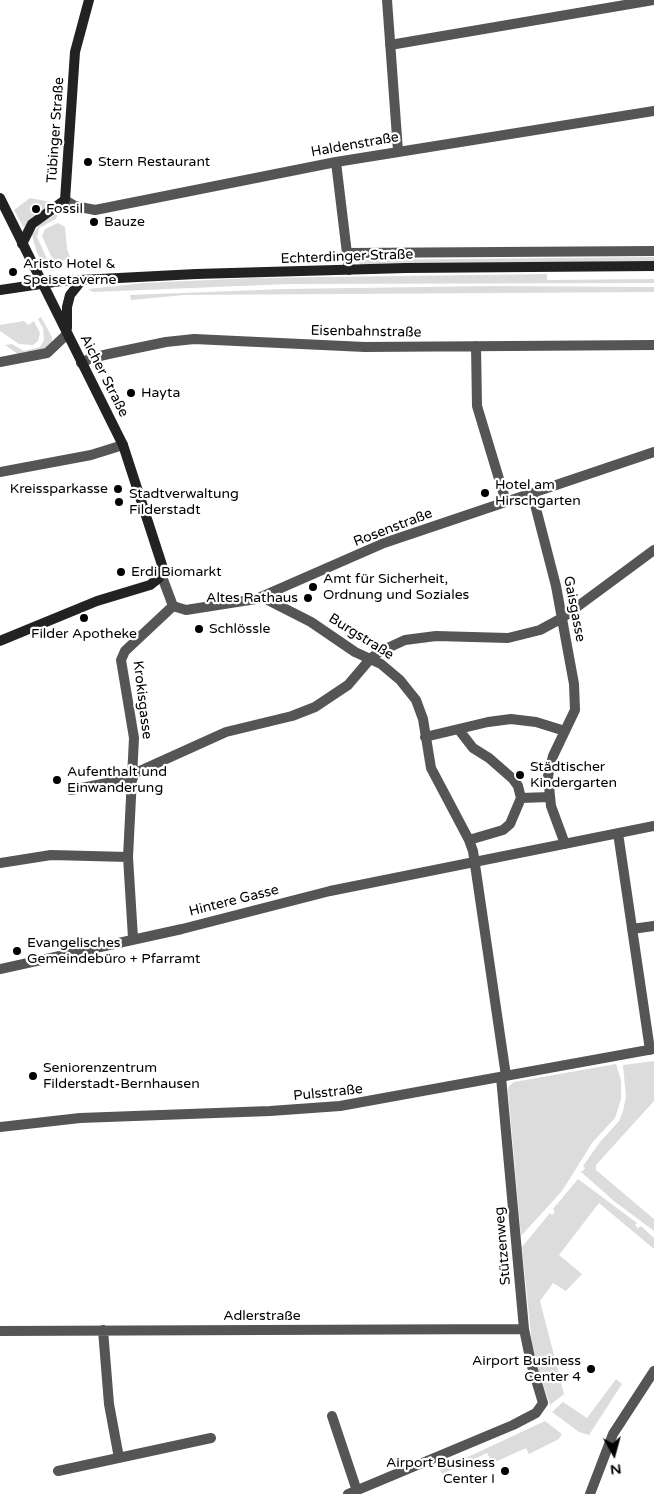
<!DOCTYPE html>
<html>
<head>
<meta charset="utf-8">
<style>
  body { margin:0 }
  #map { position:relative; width:654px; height:1494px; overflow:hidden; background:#fff; font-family:"Varela Round",sans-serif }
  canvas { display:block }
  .north { position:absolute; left:589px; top:1429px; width:50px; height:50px; -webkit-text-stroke:4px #fff; paint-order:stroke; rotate:173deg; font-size:14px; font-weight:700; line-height:20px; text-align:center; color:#000 }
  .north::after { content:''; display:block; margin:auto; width:18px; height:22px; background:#000; clip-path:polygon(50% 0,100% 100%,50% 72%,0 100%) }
</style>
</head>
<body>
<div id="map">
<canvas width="654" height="1494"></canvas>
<div class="north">N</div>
</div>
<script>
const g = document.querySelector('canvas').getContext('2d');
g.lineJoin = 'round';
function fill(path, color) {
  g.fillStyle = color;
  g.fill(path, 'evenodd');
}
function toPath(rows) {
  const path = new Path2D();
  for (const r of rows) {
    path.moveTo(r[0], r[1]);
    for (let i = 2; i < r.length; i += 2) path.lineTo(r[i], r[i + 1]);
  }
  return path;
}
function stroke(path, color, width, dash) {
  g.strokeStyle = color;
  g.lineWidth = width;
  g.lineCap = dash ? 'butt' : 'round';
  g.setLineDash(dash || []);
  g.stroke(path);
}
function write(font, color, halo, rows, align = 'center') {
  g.font = font + ' "Varela Round",sans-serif';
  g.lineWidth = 4.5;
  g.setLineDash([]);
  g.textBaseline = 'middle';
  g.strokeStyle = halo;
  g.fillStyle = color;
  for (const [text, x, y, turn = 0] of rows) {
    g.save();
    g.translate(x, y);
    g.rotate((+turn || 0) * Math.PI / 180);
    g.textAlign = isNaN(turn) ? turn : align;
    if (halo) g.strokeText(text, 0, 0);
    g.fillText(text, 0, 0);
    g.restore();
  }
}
const green = toPath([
  [30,198,51,202,55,206,28,221,24,228,14,210],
  [58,213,56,219,39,228,37,237,53,272,44,265,37,253,32,235,41,223],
  [58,223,65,227,67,249,70,257,61,262,57,269,42,236,45,229],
  [654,257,654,261,361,265,355,260],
  [547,274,547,280,654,279,654,283,289,284,93,292,88,289,144,283,254,278],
  [492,286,654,287,654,292,184,295,131,300,130,295,285,289],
  [41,317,52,337,52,343,46,349,18,354,5,345,12,344,24,351,40,347,44,340,43,328,38,319],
  [24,321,28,325,34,321,40,333,38,341,33,345,19,344,0,331,0,325],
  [654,1061,654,1101,596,1165,596,1170,654,1219,654,1231,614,1201,580,1171,583,1171,585,1168,583,1166,600,1142,619,1121,623,1111,626,1097,623,1065],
  [616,1064,621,1080,621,1099,615,1118,592,1143,562,1191,521,1236,508,1090,509,1086,514,1082],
  [578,1179,637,1223,635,1225,638,1228,641,1226,654,1238,654,1249,599,1203,559,1255,582,1274,566,1291,553,1283,540,1301,564,1394,550,1405,533,1354,522,1247,550,1213,552,1215,555,1212,553,1209],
  [616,1379,622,1384,589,1435,579,1432,552,1412,563,1402,587,1418],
  [545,1421,562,1434,559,1439,529,1454,526,1448,493,1463,487,1453,442,1474,440,1470]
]);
const minor = toPath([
  [387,0,398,151],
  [390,45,654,0],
  [336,162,349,270],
  [65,200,75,206,95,210,336,162,654,111],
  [347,253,654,251],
  [476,346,477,406,506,502],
  [0,362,47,353,67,334],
  [81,363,91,358,113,353,166,342,194,339,365,347,654,345],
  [0,472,91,455,123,445],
  [532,493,556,586,574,684,575,710,553,756,548,776,551,806,565,844],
  [161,574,173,606,186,610,256,599,384,543,654,452],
  [262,597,311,622,355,652,381,664,400,680,416,700,423,719,431,768,469,840,473,851,506,1076],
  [459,730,473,748,489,758,513,779,518,786,521,798,510,824,503,830,469,840],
  [425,737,488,722,511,719,536,722,565,731],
  [133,774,226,732,292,716,315,707,348,685,371,658,381,651,405,640,436,636,508,638,540,630,562,618,654,550],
  [71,790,133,778],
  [521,798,549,797],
  [618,833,650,1050],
  [0,863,51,855,128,857],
  [632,929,654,926],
  [133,938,128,857,134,738,121,660,125,651,173,606],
  [0,969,182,929,330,891,654,826],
  [0,1127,80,1118,270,1111,340,1106,654,1049],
  [103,1330,109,1404,119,1458],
  [0,1331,524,1329],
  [332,1416,357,1491],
  [58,1471,211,1438],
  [348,1494,513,1425,536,1413,543,1403,531,1363,524,1329,501,1077],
  [590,1494,613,1434,654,1371]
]);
const secondary = toPath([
  [0,198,123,445,163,568,159,578,150,585,97,601,0,641],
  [22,244,32,224,65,200,75,52,89,0],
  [0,290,61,281,196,274,406,268,654,266],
  [67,328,67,307,70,295,82,280]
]);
const markers = [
  [88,162,5,"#000"],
  [36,209,5,"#000"],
  [94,222,5,"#000"],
  [13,272,5,"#000"],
  [131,393,5,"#000"],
  [118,489,5,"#000"],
  [485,493,5,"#000"],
  [119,502,5,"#000"],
  [121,572,5,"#000"],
  [313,587,5,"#000"],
  [308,598,5,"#000"],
  [84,618,5,"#000"],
  [199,629,5,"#000"],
  [520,775,5,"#000"],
  [57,780,5,"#000"],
  [17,951,5,"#000"],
  [33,1076,5,"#000"],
  [591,1369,5,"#000"],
  [505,1471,5,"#000"]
];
const streetNames = [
  ["Tübinger Straße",56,130,-86],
  ["Haldenstraße",355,145,-10],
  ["Echterdinger Straße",347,257,-2],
  ["Eisenbahnstraße",366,332,1],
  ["Aicher Straße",104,376,63],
  ["Rosenstraße",393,528,-21],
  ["Gaisgasse",574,609,79],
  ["Burgstraße",361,637,32],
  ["Krokisgasse",142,700,83],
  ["Hintere Gasse",234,901,-14],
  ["Pulsstraße",328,1093,-6],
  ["Stützenweg",503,1246,-95],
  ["Adlerstraße",262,1316]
];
const poiNames = [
  ["Stern Restaurant",98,162],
  ["Fossil",46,209],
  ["Bauze",104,222],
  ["Aristo Hotel &",23,264],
  ["Speisetaverne",23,280],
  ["Hayta",141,393],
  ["Hotel am",495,485],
  ["Hirschgarten",495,501],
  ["Kreissparkasse",108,489,"right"],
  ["Stadtverwaltung",129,494],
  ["Filderstadt",129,510],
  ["Erdi Biomarkt",131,572],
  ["Amt für Sicherheit,",323,579],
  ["Ordnung und Soziales",323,595],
  ["Altes Rathaus",298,598,"right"],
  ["Schlössle",209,629],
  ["Filder Apotheke",84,634,"center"],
  ["Städtischer",530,767],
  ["Kindergarten",530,783],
  ["Aufenthalt und",67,772],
  ["Einwanderung",67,788],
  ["Evangelisches",27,943],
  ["Gemeindebüro + Pfarramt",27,959],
  ["Seniorenzentrum",43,1068],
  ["Filderstadt-Bernhausen",43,1084],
  ["Airport Business",581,1361,"right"],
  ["Center 4",581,1377,"right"],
  ["Airport Business",495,1463,"right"],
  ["Center I",495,1479,"right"]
];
fill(green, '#dcdcdc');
stroke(minor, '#555', 10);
stroke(secondary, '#222', 10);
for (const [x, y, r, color] of markers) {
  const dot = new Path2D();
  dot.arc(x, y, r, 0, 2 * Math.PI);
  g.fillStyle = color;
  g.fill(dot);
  stroke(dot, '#fff', 2);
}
write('14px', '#000', '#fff', streetNames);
write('14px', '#000', '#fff', poiNames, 'left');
</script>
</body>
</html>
